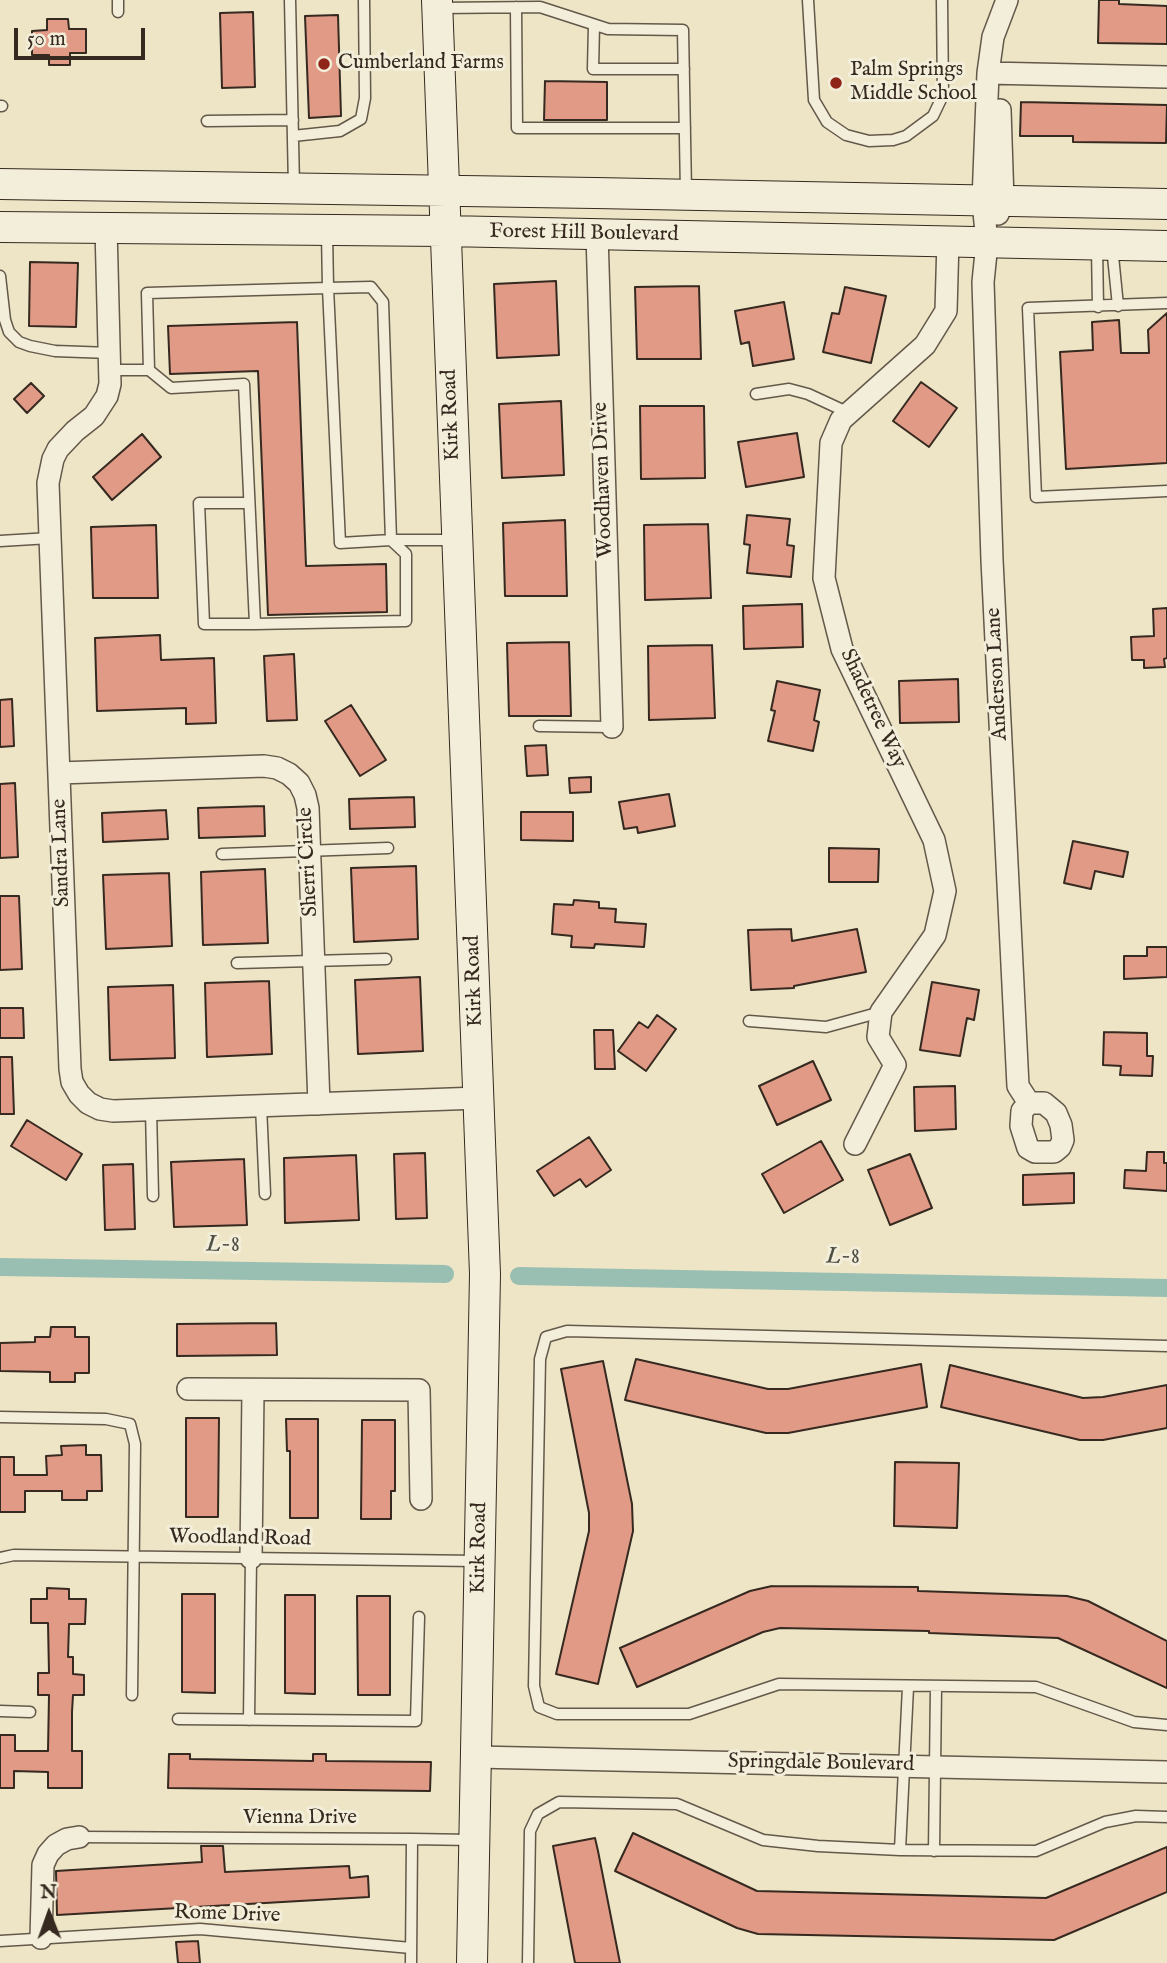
<!DOCTYPE html>
<html>
<head>
<meta charset="utf-8">
<style>
  body { margin:0 }
  #map { position:relative; width:1167px; height:1963px; overflow:hidden; background:#ede5c6; font-family:"IM FELL English",serif }
  canvas { display:block }
  .north { position:absolute; left:14px; top:1879px; width:70px; height:70px; -webkit-text-stroke:5px #f3eeda; paint-order:stroke; rotate:359deg; font-size:19px; font-weight:700; line-height:28px; text-align:center; color:#362920 }
  .north::after { content:''; display:block; margin:auto; width:24px; height:32px; background:#362920; clip-path:polygon(50% 0,100% 100%,50% 72%,0 100%) }
  .scale { position:absolute; left:14px; top:28px; width:131px; height:32px; box-sizing:border-box; border:4px solid #362920; border-top:0; padding-left:9px; font-size:21px; line-height:24px; white-space:nowrap; color:#362920; -webkit-text-stroke:5px #f3eeda; paint-order:stroke }
</style>
</head>
<body>
<div id="map">
<canvas width="1167" height="1963"></canvas>
<div class="north">N</div>
<div class="scale">50 m</div>
</div>
<script>
const g = document.querySelector('canvas').getContext('2d');
g.lineJoin = 'round';
function toPath(rows) {
  const path = new Path2D();
  for (const r of rows) {
    path.moveTo(r[0], r[1]);
    for (let i = 2; i < r.length; i += 2) path.lineTo(r[i], r[i + 1]);
  }
  return path;
}
function stroke(path, color, width, dash) {
  g.strokeStyle = color;
  g.lineWidth = width;
  g.lineCap = dash ? 'butt' : 'round';
  g.setLineDash(dash || []);
  g.stroke(path);
}
function fill(path, color) {
  g.fillStyle = color;
  g.fill(path, 'evenodd');
}
function write(font, color, halo, rows, align = 'center') {
  g.font = font + ' "IM FELL English",serif';
  g.lineWidth = 6;
  g.setLineDash([]);
  g.textBaseline = 'middle';
  g.strokeStyle = halo;
  g.fillStyle = color;
  for (const [text, x, y, turn = 0] of rows) {
    g.save();
    g.translate(x, y);
    g.rotate((+turn || 0) * Math.PI / 180);
    g.textAlign = isNaN(turn) ? turn : align;
    if (halo) g.strokeText(text, 0, 0);
    g.fillText(text, 0, 0);
    g.restore();
  }
}
const canal = toPath([
  [0,1267,445,1274],
  [519,1276,1167,1288]
]);
const building = toPath([
  [1099,0,1119,0,1119,4,1167,6,1167,44,1098,43,1099,0],
  [253,12,255,87,222,88,220,13,253,12],
  [338,15,341,116,309,118,305,16,338,15],
  [47,19,68,19,69,29,86,29,86,53,70,53,70,65,49,65,49,55,32,55,32,31,47,30,47,19],
  [545,81,607,82,607,120,544,120,545,81],
  [1021,102,1167,105,1166,143,1073,142,1073,136,1020,136,1021,102],
  [30,262,78,263,76,327,29,326,30,262],
  [556,281,559,355,497,358,494,284,556,281],
  [699,286,701,359,637,359,635,287,699,286],
  [845,287,886,296,871,363,823,352,832,313,839,314,845,287],
  [784,302,794,359,753,366,749,342,741,344,735,311,784,302],
  [1167,313,1167,463,1066,469,1060,352,1093,350,1092,322,1119,320,1121,353,1149,353,1148,330,1167,313],
  [297,322,306,566,386,564,387,612,268,615,258,371,170,374,168,326,297,322],
  [921,382,957,408,929,447,893,421,921,382],
  [31,383,44,396,27,413,14,399,31,383],
  [561,401,564,475,502,478,499,404,561,401],
  [640,406,704,406,705,478,641,479,640,406],
  [797,433,804,477,746,487,738,442,797,433],
  [142,434,161,457,112,500,93,477,142,434],
  [747,515,790,519,787,545,794,546,791,577,747,573,750,545,744,544,747,515],
  [565,520,567,596,505,596,503,523,565,520],
  [708,524,711,598,645,600,644,525,708,524],
  [156,525,158,598,93,598,91,527,156,525],
  [802,604,803,647,744,649,743,606,802,604],
  [1167,608,1167,658,1164,659,1165,667,1144,668,1144,660,1132,660,1131,637,1154,636,1153,609,1167,608],
  [160,635,161,660,214,658,216,723,186,724,186,708,97,711,95,638,160,635],
  [569,642,571,716,509,716,507,643,569,642],
  [712,645,715,718,649,720,648,646,712,645],
  [294,654,297,720,267,721,264,656,294,654],
  [958,679,959,722,900,723,899,681,958,679],
  [777,681,820,690,814,720,819,722,813,751,768,741,775,711,771,710,777,681],
  [12,699,14,746,0,747,0,700,12,699],
  [351,705,386,760,360,776,325,721,351,705],
  [546,745,548,775,527,776,525,746,546,745],
  [591,777,591,792,570,793,569,778,591,777],
  [15,783,18,857,0,858,0,784,15,783],
  [669,794,675,826,638,833,637,827,624,829,619,802,669,794],
  [414,797,415,827,350,829,349,799,414,797],
  [264,806,265,836,199,838,198,808,264,806],
  [166,810,168,839,103,842,102,813,166,810],
  [521,812,573,812,573,841,521,840,521,812],
  [1073,841,1128,852,1123,877,1095,871,1091,889,1064,883,1073,841],
  [829,848,879,849,878,882,829,882,829,848],
  [416,866,418,939,354,942,351,868,416,866],
  [265,869,268,943,203,945,201,872,265,869],
  [169,873,172,946,106,949,103,875,169,873],
  [0,896,19,896,22,969,0,970,0,896],
  [574,900,599,902,599,908,616,909,615,922,646,924,644,947,595,944,594,948,571,947,572,936,552,934,554,904,573,905,574,900],
  [791,929,792,941,857,929,866,972,794,986,794,988,751,990,748,930,791,929],
  [1147,947,1167,947,1167,977,1124,979,1124,956,1147,956,1147,947],
  [420,977,423,1051,358,1054,355,980,420,977],
  [269,981,272,1054,207,1057,205,983,269,981],
  [932,982,979,990,974,1020,967,1018,960,1056,920,1050,932,982],
  [173,985,175,1058,110,1060,108,987,173,985],
  [0,1008,23,1008,24,1038,0,1038,0,1008],
  [657,1015,676,1029,646,1071,618,1051,639,1022,648,1028,657,1015],
  [594,1030,613,1030,615,1069,595,1069,594,1030],
  [1104,1032,1147,1033,1147,1056,1153,1056,1152,1076,1120,1075,1121,1066,1103,1065,1104,1032],
  [0,1057,12,1057,14,1114,0,1114,0,1057],
  [813,1061,831,1100,777,1125,759,1086,813,1061],
  [955,1086,956,1129,915,1131,914,1087,955,1086],
  [27,1120,82,1154,66,1180,11,1146,27,1120],
  [589,1137,611,1170,586,1187,580,1179,554,1196,537,1171,589,1137],
  [821,1141,843,1180,784,1213,762,1174,821,1141],
  [1147,1152,1164,1152,1164,1163,1167,1163,1167,1191,1124,1188,1125,1170,1146,1171,1147,1152],
  [425,1153,427,1218,396,1219,394,1154,425,1153],
  [910,1154,932,1208,890,1225,868,1170,910,1154],
  [356,1155,359,1220,285,1223,284,1158,356,1155],
  [244,1159,247,1225,174,1227,171,1162,244,1159],
  [133,1164,135,1229,105,1230,103,1165,133,1164],
  [1074,1173,1074,1203,1023,1205,1023,1175,1074,1173],
  [276,1323,277,1355,177,1356,177,1324,276,1323],
  [51,1327,75,1327,75,1337,89,1337,89,1373,75,1373,75,1382,50,1382,50,1372,0,1371,0,1343,35,1342,35,1337,50,1337,51,1327],
  [636,1359,768,1389,788,1389,921,1364,927,1407,788,1433,766,1433,625,1400,636,1359],
  [603,1361,632,1504,633,1531,598,1684,556,1674,589,1531,589,1513,561,1369,603,1361],
  [950,1365,1083,1398,1103,1397,1167,1385,1167,1428,1103,1440,1080,1440,941,1407,950,1365],
  [186,1418,219,1418,218,1517,186,1517,186,1418],
  [286,1419,318,1419,318,1518,290,1518,290,1451,287,1451,286,1419],
  [362,1420,395,1420,395,1491,391,1491,391,1519,361,1519,362,1420],
  [86,1445,86,1455,101,1455,102,1491,87,1491,87,1500,62,1500,62,1491,25,1491,25,1512,0,1512,0,1457,14,1457,14,1475,47,1475,46,1456,62,1455,61,1446,86,1445],
  [895,1462,959,1463,957,1528,894,1526,895,1462],
  [772,1586,918,1587,918,1591,1067,1596,1088,1601,1167,1641,1167,1688,1058,1638,929,1633,929,1631,780,1628,763,1632,637,1687,620,1648,750,1591,772,1586],
  [47,1588,69,1589,69,1599,86,1599,85,1624,69,1624,68,1657,73,1657,73,1674,84,1675,84,1695,73,1695,72,1712,72,1751,82,1751,82,1788,48,1788,48,1772,14,1771,14,1788,0,1788,0,1735,15,1735,15,1751,48,1751,49,1695,38,1695,38,1673,49,1673,48,1623,31,1623,31,1599,47,1599,47,1588],
  [182,1594,215,1594,215,1693,182,1692,182,1594],
  [285,1595,315,1595,315,1694,285,1693,285,1595],
  [357,1596,390,1596,390,1695,358,1695,357,1596],
  [169,1754,190,1754,190,1759,313,1761,313,1754,326,1754,326,1761,431,1762,430,1791,168,1788,169,1754],
  [633,1833,757,1891,1046,1898,1167,1847,1167,1892,1054,1940,758,1934,737,1928,615,1871,633,1833],
  [595,1838,598,1851,620,1963,575,1963,553,1846,595,1838],
  [201,1846,223,1846,225,1872,349,1866,350,1878,368,1876,369,1897,57,1915,56,1871,202,1862,201,1846],
  [198,1941,200,1963,178,1963,176,1942,198,1941]
]);
const lane = toPath([
  [118,0,118,12],
  [290,0,294,186],
  [808,0,814,100,827,122,846,135,869,141,893,140,906,136,933,116,943,95,942,0],
  [516,7,517,128,685,128],
  [438,8,540,7,608,29,683,30,686,192],
  [594,25,593,69,684,69],
  [0,106,2,106],
  [207,121,293,120],
  [293,136,340,131,361,119,365,98,364,0],
  [1112,246,1118,306],
  [1097,247,1098,307],
  [0,276,5,320,9,332,19,342,30,346,55,351,110,353],
  [1167,303,1028,308,1036,497,1167,491],
  [111,370,149,370,147,293,328,288,371,287,383,302,391,540,340,543,328,288,327,233],
  [149,370,171,388,244,384,255,624,406,621,406,554,391,540],
  [756,394,789,389,808,394,849,413],
  [249,503,199,503,204,624,255,624],
  [391,540,455,540],
  [0,541,50,538],
  [539,726,612,727],
  [222,854,388,848],
  [237,963,386,959],
  [749,1021,826,1027,881,1012],
  [261,1106,265,1194],
  [151,1110,153,1196],
  [1167,1346,567,1331,546,1337,540,1359,534,1686,539,1707,557,1714,689,1714,779,1684,1036,1687,1134,1722,1167,1725],
  [0,1417,106,1419,130,1424,135,1444,132,1695],
  [0,1558,14,1555,477,1561],
  [0,1711,30,1712],
  [178,1719,416,1721,419,1617],
  [249,1720,251,1558],
  [79,1837,412,1839,411,1963],
  [412,1839,472,1840],
  [900,1850,908,1687],
  [934,1851,936,1687],
  [0,1941,200,1929,411,1948],
  [528,1963,530,1831,538,1814,559,1802,677,1804,763,1840,818,1846,900,1850,1036,1851,1105,1822,1136,1816,1167,1817]
]);
const street = toPath([
  [1007,0,993,37,988,73,983,201,987,243,983,282,992,560,1018,1086,1029,1103,1022,1111,1021,1126,1028,1148,1035,1152,1054,1152,1060,1147,1063,1140,1061,1125,1056,1113,1044,1103,1029,1103],
  [988,73,1167,77],
  [998,214,1003,201,1000,110],
  [106,228,110,384,107,396,94,416,75,431,58,449,53,459,48,483,70,1069,72,1082,79,1094,88,1103,100,1109,113,1111,479,1098],
  [597,234,612,727],
  [59,773,264,766,277,768,289,774,299,783,305,795,308,808,319,1104],
  [855,1144,895,1065,878,1037,881,1012,935,935,945,891,934,840,842,649,824,578,831,443,841,420,925,345,946,311,948,240],
  [188,1389,419,1390,421,1499],
  [251,1558,253,1391],
  [476,1757,1167,1772],
  [41,1938,43,1865,48,1854,56,1845,67,1839,79,1837]
]);
const secondary = toPath([
  [437,0,485,1274,472,1963],
  [0,184,595,193,1167,204],
  [0,227,445,231,1167,246]
]);
const markers = [
  [324,64,7,"#8f2418"],
  [836,83,7,"#8f2418"]
];
const poiNames = [
  ["Cumberland Farms",338,64],
  ["Palm Springs",850,71],
  ["Middle School",850,95]
];
const streetNames = [
  ["Forest Hill Boulevard",584,234,1],
  ["Kirk Road",452,415,-92],
  ["Woodhaven Drive",604,480,-92],
  ["Anderson Lane",998,674,-93],
  ["Shadetree Way",872,709,65],
  ["Sandra Lane",62,853,-92],
  ["Sherri Circle",309,862,-93],
  ["Kirk Road",475,981,-92],
  ["Woodland Road",240,1539,1],
  ["Kirk Road",480,1548,-89],
  ["Springdale Boulevard",821,1764,1],
  ["Vienna Drive",300,1819],
  ["Rome Drive",227,1915,2]
];
const waterNames = [
  ["L-8",223,1246,1],
  ["L-8",843,1258,1]
];
stroke(canal, '#99bfb3', 18);
fill(building, '#e19a86');
stroke(building, '#362920', 2);
stroke(lane, '#64584a', 13);
stroke(street, '#64584a', 24);
stroke(secondary, '#362920', 32);
stroke(lane, '#f3eeda', 10);
stroke(street, '#f3eeda', 21);
stroke(secondary, '#f3eeda', 30);
for (const [x, y, r, color] of markers) {
  const dot = new Path2D();
  dot.arc(x, y, r, 0, 2 * Math.PI);
  g.fillStyle = color;
  g.fill(dot);
  stroke(dot, '#f3eeda', 2.5);
}
write('21px', '#362920', '#f3eeda', poiNames, 'left');
write('21px', '#362920', '#f3eeda', streetNames);
write('italic 23px', '#4f4e45', '#f3eeda', waterNames);
</script>
</body>
</html>
